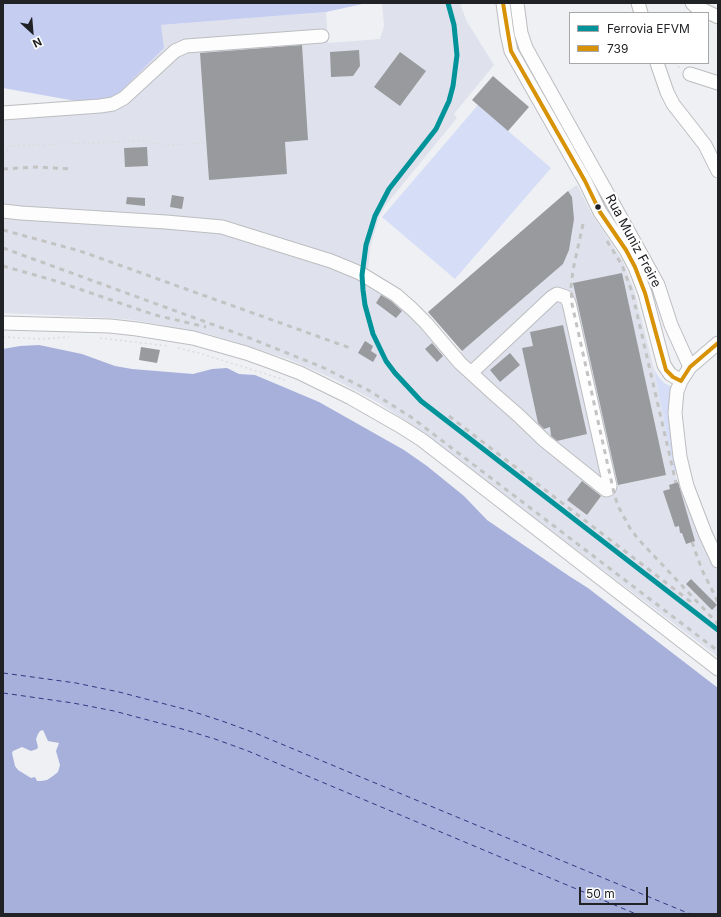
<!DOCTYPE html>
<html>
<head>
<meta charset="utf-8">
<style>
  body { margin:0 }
  #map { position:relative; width:721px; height:917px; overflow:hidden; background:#eff0f4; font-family:Inter,sans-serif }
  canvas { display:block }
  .frame { position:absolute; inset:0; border:4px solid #212225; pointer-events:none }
  .legend { position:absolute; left:569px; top:12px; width:140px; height:52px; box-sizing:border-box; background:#fff; border:1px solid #a6a7a8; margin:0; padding:5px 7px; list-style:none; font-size:12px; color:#212225 }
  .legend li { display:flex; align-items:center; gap:8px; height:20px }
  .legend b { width:20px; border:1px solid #a6a7a8 }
  .north { position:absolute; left:12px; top:12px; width:40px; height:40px; -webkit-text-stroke:3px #fff; paint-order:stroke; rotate:154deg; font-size:11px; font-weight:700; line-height:16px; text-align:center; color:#212225 }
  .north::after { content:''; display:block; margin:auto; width:14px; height:18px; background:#212225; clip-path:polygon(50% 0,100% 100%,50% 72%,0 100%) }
  .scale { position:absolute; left:579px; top:887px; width:69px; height:18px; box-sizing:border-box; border:2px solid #212225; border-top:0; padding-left:5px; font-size:12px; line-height:14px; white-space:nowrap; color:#212225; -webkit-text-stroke:3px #fff; paint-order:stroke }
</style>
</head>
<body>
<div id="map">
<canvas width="721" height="917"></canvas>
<div class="frame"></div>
<ul class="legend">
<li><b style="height:5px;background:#00939a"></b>Ferrovia EFVM</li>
<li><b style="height:5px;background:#d79206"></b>739</li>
</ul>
<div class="north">N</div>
<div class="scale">50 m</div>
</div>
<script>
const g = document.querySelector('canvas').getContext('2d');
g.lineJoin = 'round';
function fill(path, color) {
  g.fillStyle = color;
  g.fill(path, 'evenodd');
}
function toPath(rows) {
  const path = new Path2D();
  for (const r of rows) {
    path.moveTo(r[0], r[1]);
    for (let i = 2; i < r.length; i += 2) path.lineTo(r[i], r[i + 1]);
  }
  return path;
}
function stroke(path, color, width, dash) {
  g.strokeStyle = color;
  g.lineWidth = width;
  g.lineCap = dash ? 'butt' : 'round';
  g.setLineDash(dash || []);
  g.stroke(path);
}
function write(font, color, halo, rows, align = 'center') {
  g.font = font + ' Inter,sans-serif';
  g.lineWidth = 4;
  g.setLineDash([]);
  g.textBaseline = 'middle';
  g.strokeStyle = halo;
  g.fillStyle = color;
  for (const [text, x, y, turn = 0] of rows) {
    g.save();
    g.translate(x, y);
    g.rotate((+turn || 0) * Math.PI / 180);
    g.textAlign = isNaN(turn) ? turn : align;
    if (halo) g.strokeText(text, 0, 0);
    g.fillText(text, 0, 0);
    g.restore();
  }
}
const built = toPath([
  [382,3,460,3,466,20,494,65,454,114,457,118,385,206,379,217,370,248,367,286,381,295,383,293,403,309,428,333,451,359,462,351,428,312,568,191,577,185,592,214,623,261,634,290,654,369,674,473,718,571,718,657,409,423,379,403,334,379,288,359,242,344,208,334,156,324,133,320,110,318,3,313,3,110,98,102,161,25,326,12,328,43,380,39,384,26]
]);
const green = toPath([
  [478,105,551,168,455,279,382,217],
  [654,369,658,376,664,383,672,387,673,449,676,471,674,473]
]);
const forest = toPath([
  [3,3,367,3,326,12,161,25,164,48,119,93,110,99,87,103,3,88]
]);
const water = toPath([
  [39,345,82,354,115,366,132,369,193,374,212,369,227,368,239,374,255,375,319,402,404,450,427,466,464,496,487,520,569,576,588,588,718,688,718,914,3,914,3,349,20,346],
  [43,730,48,741,59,743,56,751,60,765,58,772,53,776,47,780,41,781,37,781,35,777,31,778,18,770,15,766,12,753,13,751,22,747,31,751,37,749,38,747,36,739,38,734,40,731]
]);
const ferry = toPath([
  [3,673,76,683,119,692,188,710,222,721,255,733,690,914],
  [3,693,73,703,114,711,182,729,215,739,248,751,636,914]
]);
const building = toPath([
  [302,45,308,140,285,142,287,174,209,180,200,53],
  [359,50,360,66,353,76,331,77,330,52],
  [400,52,426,71,400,106,374,87],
  [493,76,529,107,508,131,472,100],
  [147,147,148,166,125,167,124,148],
  [568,191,572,197,574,219,569,250,563,264,462,351,428,312],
  [172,195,184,197,182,209,170,207],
  [127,197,145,198,145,206,126,204],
  [622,273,666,475,618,485,573,283],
  [381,295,391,301,402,311,396,318,376,303],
  [563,325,587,434,557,441,551,436,550,427,544,429,538,423,522,348,533,346,530,332],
  [365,341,373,346,371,351,377,355,373,362,358,353],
  [432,343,443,356,437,362,425,349],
  [141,347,160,350,157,363,139,360],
  [510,353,520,365,500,382,490,370],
  [582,481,601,496,587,515,567,500],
  [678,482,695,541,686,544,682,533,680,533,679,526,675,527,663,491,670,489,669,485],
  [691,579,717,605,712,610,686,584]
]);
const path = toPath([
  [674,63,680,68],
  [3,161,9,146,139,141,167,145,206,143],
  [3,337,42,339,69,337],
  [100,338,168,346],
  [178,348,199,353,285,380]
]);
const minor = toPath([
  [503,3,507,33,511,51,585,181,600,212,626,250,635,267,645,293,664,365,670,374,681,381],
  [517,3,521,33,526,48,611,200,658,285,671,325,690,367],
  [638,3,641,13],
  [692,3,695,6,718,17],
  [657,63,667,92,673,104,705,145,718,171],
  [690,74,718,83],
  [3,113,100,106,113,104,124,98,175,51,186,46,322,36],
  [3,211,21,213,166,222,222,227,331,261,360,273,396,295,412,309,426,323,460,363,471,373,494,394,518,415,545,441,606,490,609,489,610,486,569,303,566,297,557,294,552,297,471,373],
  [3,323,110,326,137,329,193,338,246,353,271,362,300,373,351,398,400,426,422,440,718,669],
  [718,343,690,367,681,381,677,391,675,413,680,457,687,486,705,533,718,561]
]);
const rail = toPath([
  [3,169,37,167,70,169],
  [583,224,573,270,571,287,572,304,614,493,618,506,631,530,640,541,718,624],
  [3,230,80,251,353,349],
  [607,241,622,265,632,292,676,483],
  [3,248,247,337,322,367,368,390,411,417,718,651],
  [3,266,56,281,155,315,206,327],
  [449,416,695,605],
  [692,542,702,570,718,602]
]);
const bus1 = toPath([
  [503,3,511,51,585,181,600,212,626,250,635,267,645,293,666,370,673,377,681,381,690,367,718,343]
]);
const rail1 = toPath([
  [448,3,454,25,457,55,453,86,449,101,436,129,389,189,375,216,366,245,362,275,363,290,365,305,373,334,386,361,395,373,421,401,718,630]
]);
const markers = [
  [598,207,3.5,"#212225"]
];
const streetNames = [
  ["Rua Muniz Freire",633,241,62]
];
fill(built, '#dfe2ec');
fill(green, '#d6ddf7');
fill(forest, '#c5cef1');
fill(water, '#a6b0db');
stroke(ferry, '#303981', 1, [5, 4]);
fill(building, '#999a9d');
stroke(minor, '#bcbdc0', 15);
stroke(path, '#dcdcde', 1.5, [2, 3]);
stroke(minor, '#fdfdfd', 13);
stroke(rail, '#c3c3c4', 3, [5, 5]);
stroke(bus1, '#d79206', 4);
stroke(rail1, '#00939a', 5);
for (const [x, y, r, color] of markers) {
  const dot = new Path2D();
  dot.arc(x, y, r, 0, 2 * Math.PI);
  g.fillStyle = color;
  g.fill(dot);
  stroke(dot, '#fff', 1.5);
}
write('13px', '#212225', '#fff', streetNames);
</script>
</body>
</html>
